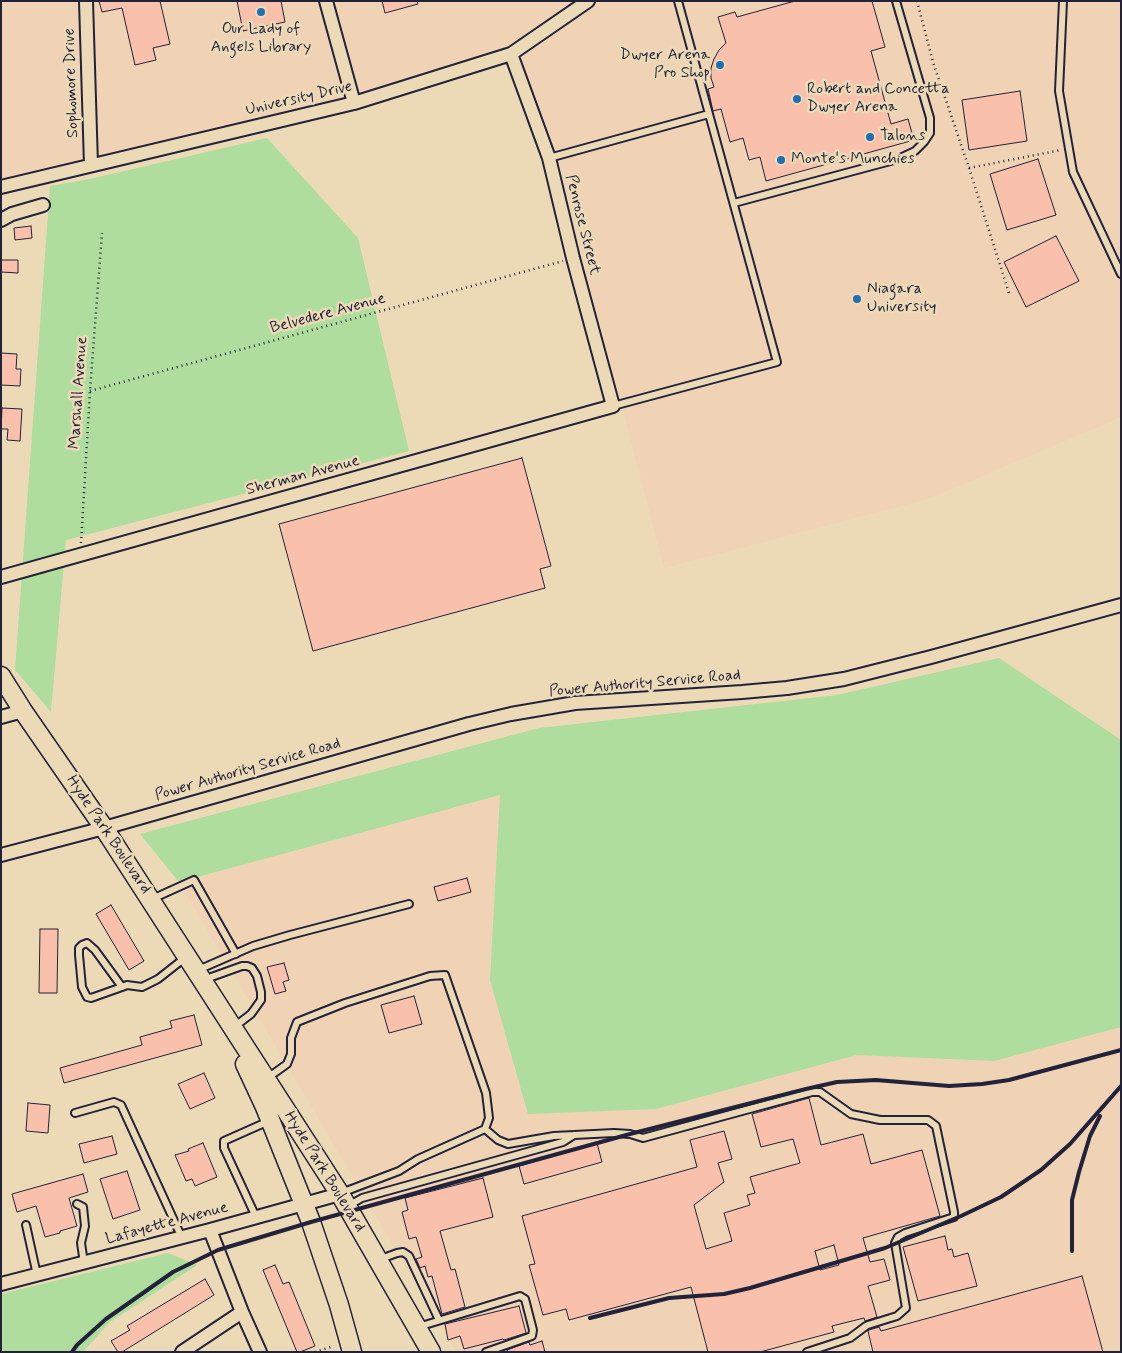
<!DOCTYPE html>
<html>
<head>
<meta charset="utf-8">
<style>
  body { margin:0 }
  #map { position:relative; width:1122px; height:1353px; overflow:hidden; background:#ecdab7; font-family:Mynerve,sans-serif }
  canvas { display:block }
  .frame { position:absolute; inset:0; border:2px solid #22223b; pointer-events:none }
</style>
</head>
<body>
<div id="map">
<canvas width="1122" height="1353"></canvas>
<div class="frame"></div>
</div>
<script>
const g = document.querySelector('canvas').getContext('2d');
g.lineJoin = 'round';
function fill(path, color) {
  g.fillStyle = color;
  g.fill(path, 'evenodd');
}
function toPath(rows) {
  const path = new Path2D();
  for (const r of rows) {
    path.moveTo(r[0], r[1]);
    for (let i = 2; i < r.length; i += 2) path.lineTo(r[i], r[i + 1]);
  }
  return path;
}
function stroke(path, color, width, dash) {
  g.strokeStyle = color;
  g.lineWidth = width;
  g.lineCap = dash ? 'butt' : 'round';
  g.setLineDash(dash || []);
  g.stroke(path);
}
function write(font, color, halo, rows, align = 'center') {
  g.font = font + ' Mynerve,sans-serif';
  g.lineWidth = 5;
  g.setLineDash([]);
  g.textBaseline = 'middle';
  g.strokeStyle = halo;
  g.fillStyle = color;
  for (const [text, x, y, turn = 0] of rows) {
    g.save();
    g.translate(x, y);
    g.rotate((+turn || 0) * Math.PI / 180);
    g.textAlign = isNaN(turn) ? turn : align;
    if (halo) g.strokeText(text, 0, 0);
    g.fillText(text, 0, 0);
    g.restore();
  }
}
const built = toPath([
  [1,1,1121,1,1121,416,1117,419,928,499,664,568,554,147,512,47,374,91,1,181],
  [500,795,490,980,656,1109,857,1055,994,1061,1121,1027,1121,1352,456,1352,179,882]
]);
const green = toPath([
  [267,138,358,238,409,451,66,540,51,712,15,670,50,186,90,179],
  [999,658,1121,740,1121,1027,994,1061,857,1055,656,1109,528,1114,490,980,500,795,179,882,140,834,539,728,837,695],
  [168,1253,197,1265,110,1322,83,1352,1,1352,1,1294]
]);
const building = toPath([
  [99,1,160,1,170,44,153,48,156,60,135,65,122,8,102,12,99,1],
  [237,1,281,1,285,22,243,31,237,1],
  [382,1,417,1,418,4,385,13,382,1],
  [795,1,872,1,885,47,871,51,891,124,908,119,914,140,766,181,760,157,749,160,743,138,730,142,721,109,713,111,708,89,714,87,711,78,711,68,714,59,719,50,726,43,718,17,735,12,737,17,795,1],
  [1020,91,1027,141,969,150,962,100,1020,91],
  [1038,159,1056,215,1007,230,990,174,1038,159],
  [31,226,32,238,15,240,14,228,31,226],
  [1056,236,1079,281,1026,307,1004,262,1056,236],
  [1,260,18,260,18,273,1,272,1,260],
  [1,353,17,354,16,369,21,369,20,386,1,385,1,353],
  [2,408,22,409,20,441,7,440,8,429,1,429,2,408],
  [522,458,551,566,540,569,545,588,313,651,279,524,522,458],
  [467,878,471,892,438,901,434,887,467,878],
  [111,905,144,961,129,970,96,914,111,905],
  [40,929,58,929,57,993,39,993,40,929],
  [284,963,289,980,283,982,286,991,275,994,267,967,284,963],
  [414,996,422,1024,389,1033,381,1005,414,996],
  [194,1015,202,1045,64,1083,60,1068,142,1045,140,1037,172,1028,170,1021,194,1015],
  [204,1073,215,1098,190,1109,178,1084,204,1073],
  [809,1098,821,1145,863,1134,871,1164,922,1150,940,1216,863,1238,870,1262,884,1259,890,1280,868,1286,877,1317,865,1321,864,1318,832,1326,834,1332,760,1352,708,1352,691,1287,569,1320,566,1309,543,1315,529,1265,535,1264,522,1216,697,1167,690,1140,724,1131,732,1159,718,1163,724,1182,694,1205,706,1249,732,1241,724,1213,750,1205,747,1195,755,1193,750,1177,800,1163,793,1139,761,1147,752,1114,809,1098],
  [834,1245,839,1265,820,1270,815,1251,834,1245],
  [28,1103,50,1105,48,1133,26,1131,28,1103],
  [112,1136,117,1154,84,1163,79,1144,112,1136],
  [203,1143,217,1177,195,1186,192,1179,186,1181,175,1155,189,1151,188,1149,203,1143],
  [597,1143,602,1162,524,1184,519,1166,597,1143],
  [127,1171,140,1210,113,1219,100,1179,127,1171],
  [83,1174,88,1192,69,1198,77,1226,60,1231,60,1233,45,1237,36,1206,17,1212,12,1194,83,1174],
  [483,1178,493,1217,440,1231,451,1270,455,1269,465,1307,442,1314,432,1276,428,1277,425,1266,420,1268,417,1261,416,1259,422,1257,416,1237,409,1239,402,1212,408,1210,405,1198,483,1178],
  [945,1236,948,1250,952,1249,954,1257,968,1253,977,1286,918,1301,903,1247,945,1236],
  [275,1265,283,1284,289,1282,315,1346,300,1352,297,1352,263,1270,275,1265],
  [1082,1276,1103,1352,873,1352,868,1331,869,1330,879,1327,881,1331,1082,1276],
  [205,1279,214,1295,122,1352,118,1352,111,1341,130,1330,127,1326,205,1279],
  [519,1306,526,1333,504,1340,503,1339,464,1349,460,1336,448,1340,445,1324,519,1306],
  [542,1341,545,1352,507,1352,507,1350,529,1342,530,1345,542,1341]
]);
const path = toPath([
  [917,1,933,62,969,168,1009,293],
  [969,168,1061,150],
  [90,391,563,261],
  [81,543,90,391,102,233],
  [315,1352,334,1346]
]);
const lane = toPath([
  [1063,1,1059,91,1073,172,1121,274],
  [549,158,709,114],
  [734,203,898,159,915,151,924,142,930,133,930,118,896,1],
  [613,406,777,362,678,1],
  [152,899,194,880,236,954],
  [198,970,253,946,290,935,409,904],
  [203,980,242,966,247,966,252,968,257,976,261,992,261,1000,251,1014,234,1027],
  [122,987,95,950,87,943,82,945,79,948,79,955,82,987,87,997,91,998,122,987,127,985,142,987,158,979,186,957],
  [266,1079,287,1064,291,1054,291,1038,297,1022,345,1003,430,976,445,975,486,1093,489,1118,485,1129,418,1159,399,1171,341,1193],
  [75,1113,114,1102,121,1105,182,1238],
  [485,1129,498,1140,508,1144,554,1136,614,1133,630,1134,643,1138,812,1092,820,1092,851,1114,880,1120,928,1120,936,1126,954,1212,954,1217,905,1233,898,1237,895,1243,906,1308,897,1316,868,1325],
  [77,1204,83,1207,85,1226,81,1243,84,1263],
  [348,1206,362,1198,563,1142,574,1135],
  [256,1217,224,1148,224,1141,269,1121],
  [26,1225,37,1275],
  [378,1260,397,1253,403,1252,409,1256,439,1320],
  [418,1327,520,1296,525,1299,533,1330,532,1336,486,1352],
  [807,1352,850,1338,866,1326]
]);
const street = toPath([
  [86,1,91,165],
  [326,1,354,103],
  [1,187,354,103,511,54,588,1],
  [1,220,12,214,43,205],
  [1,577,613,406,573,258,549,158,511,54],
  [1,717,23,711],
  [1,855,104,828,469,724,511,714,575,703,742,692,787,688,844,679,931,657,1121,605],
  [1,1284,210,1230,340,1194],
  [242,1312,260,1352],
  [182,1352,242,1312,210,1230]
]);
const secondary = toPath([
  [1,676,23,711,104,828,340,1194,431,1352],
  [245,1064,265,1107,311,1222,339,1305,352,1352]
]);
const rail = toPath([
  [1072,1251,1072,1200,1079,1172,1090,1136,1100,1116],
  [590,1318,669,1298,724,1294,750,1288,885,1248,961,1216,1001,1197,1041,1170,1070,1144,1121,1086],
  [72,1352,77,1345,106,1319,173,1272,218,1250,311,1222,630,1134,806,1089,837,1082,876,1080,949,1086,982,1084,1009,1080,1121,1050]
]);
const markers = [
  [261,12,5,"#1f6fb2"],
  [720,65,5,"#1f6fb2"],
  [797,99,5,"#1f6fb2"],
  [870,137,5,"#1f6fb2"],
  [781,160,5,"#1f6fb2"],
  [857,299,5,"#1f6fb2"]
];
const poiNames = [
  ["Our Lady of",261,30,"center"],
  ["Angels Library",261,48,"center"],
  ["Dwyer Arena",710,56,"right"],
  ["Pro Shop",710,74,"right"],
  ["Robert and Concetta",807,90],
  ["Dwyer Arena",807,108],
  ["Talons",880,137],
  ["Monte's Munchies",791,160],
  ["Niagara",867,290],
  ["University",867,308]
];
const streetNames = [
  ["Sophomore Drive",72,83,-92],
  ["University Drive",299,99,-13],
  ["Penrose Street",582,225,76],
  ["Belvedere Avenue",328,314,-15],
  ["Marshall Avenue",79,393,-86],
  ["Sherman Avenue",303,476,-15],
  ["Power Authority Service Road",645,684,-5],
  ["Power Authority Service Road",248,770,-16],
  ["Hyde Park Boulevard",108,835,56],
  ["Hyde Park Boulevard",324,1172,58],
  ["Lafayette Avenue",167,1224,-15]
];
fill(built, '#f0d2b4');
fill(green, '#aedd9d');
fill(building, '#f9c1ac');
stroke(building, '#22223b', 1);
stroke(lane, '#22223b', 10);
stroke(street, '#22223b', 16);
stroke(secondary, '#22223b', 21);
stroke(path, '#22223b', 2.5, [1, 4]);
stroke(lane, '#ecdab7', 6);
stroke(street, '#ecdab7', 12);
stroke(secondary, '#ecdab7', 18);
stroke(rail, '#22223b', 4);
for (const [x, y, r, color] of markers) {
  const dot = new Path2D();
  dot.arc(x, y, r, 0, 2 * Math.PI);
  g.fillStyle = color;
  g.fill(dot);
  stroke(dot, '#ecdab7', 2);
}
write('16px', '#22223b', '#ecdab7', poiNames, 'left');
write('16px', '#22223b', '#ecdab7', streetNames);
</script>
</body>
</html>
